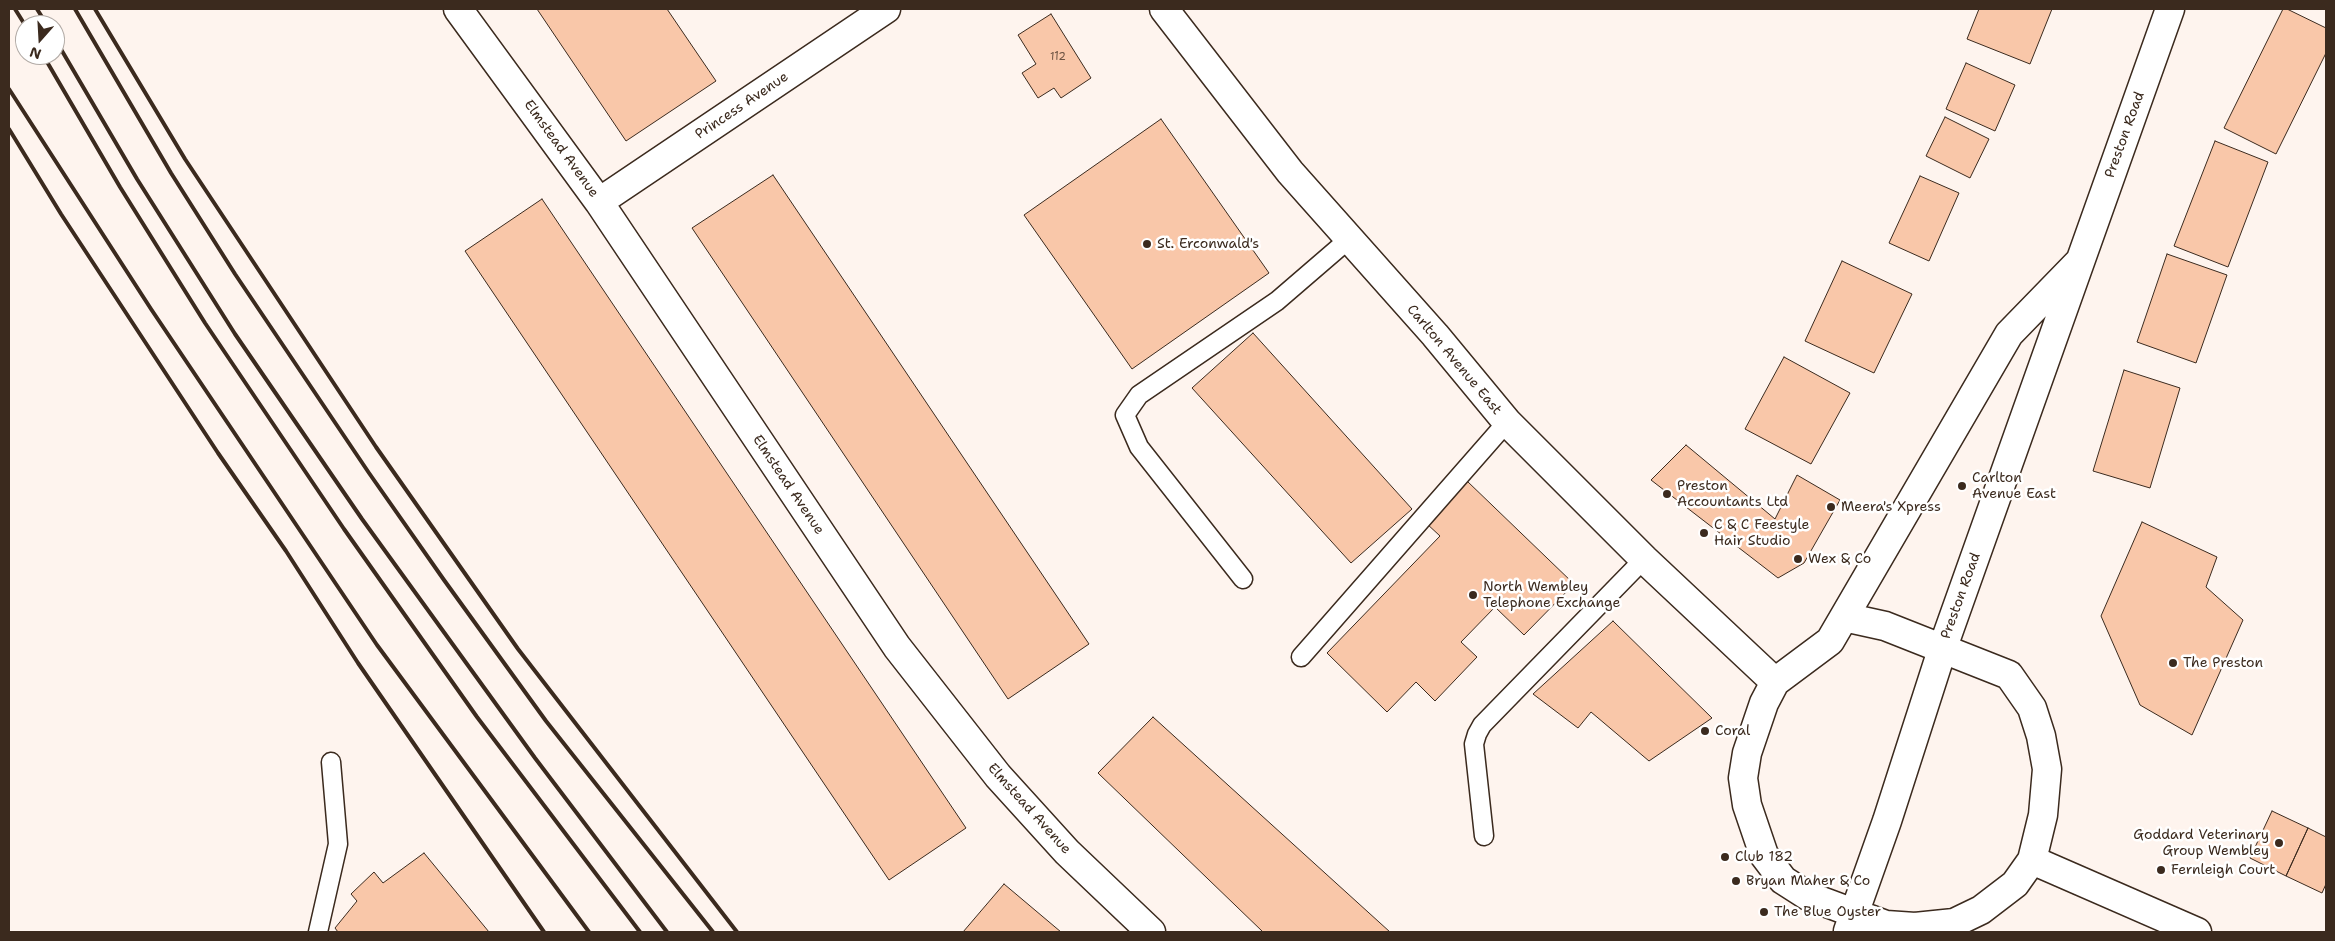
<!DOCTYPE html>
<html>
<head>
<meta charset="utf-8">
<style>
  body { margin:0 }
  #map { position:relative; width:2335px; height:941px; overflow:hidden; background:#fef4ee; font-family:"Shantell Sans",sans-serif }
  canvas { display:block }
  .frame { position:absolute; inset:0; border:10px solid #3b2a1e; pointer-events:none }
  .north { position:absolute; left:15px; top:15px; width:50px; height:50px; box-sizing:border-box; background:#fff; border:1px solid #b1aaa5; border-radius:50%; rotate:199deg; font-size:14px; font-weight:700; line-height:20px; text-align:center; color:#3b2a1e }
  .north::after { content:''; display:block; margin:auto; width:18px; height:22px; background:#3b2a1e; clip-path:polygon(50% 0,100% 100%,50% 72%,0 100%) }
</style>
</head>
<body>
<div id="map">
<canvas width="2335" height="941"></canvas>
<div class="frame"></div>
<div class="north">N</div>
</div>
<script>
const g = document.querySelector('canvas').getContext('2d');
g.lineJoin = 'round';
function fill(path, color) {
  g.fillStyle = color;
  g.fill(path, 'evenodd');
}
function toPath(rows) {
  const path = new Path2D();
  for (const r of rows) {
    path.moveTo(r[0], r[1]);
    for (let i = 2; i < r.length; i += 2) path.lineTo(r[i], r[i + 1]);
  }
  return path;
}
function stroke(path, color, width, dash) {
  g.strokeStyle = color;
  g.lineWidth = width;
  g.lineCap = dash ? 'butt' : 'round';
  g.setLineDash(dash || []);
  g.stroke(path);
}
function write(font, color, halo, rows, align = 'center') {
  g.font = font + ' "Shantell Sans",sans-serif';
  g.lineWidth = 5;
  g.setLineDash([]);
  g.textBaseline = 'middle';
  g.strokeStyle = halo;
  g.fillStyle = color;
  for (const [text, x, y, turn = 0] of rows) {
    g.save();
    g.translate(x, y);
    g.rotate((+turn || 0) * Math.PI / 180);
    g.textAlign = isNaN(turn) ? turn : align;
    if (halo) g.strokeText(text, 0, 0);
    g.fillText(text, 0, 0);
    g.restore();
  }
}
const building = toPath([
  [537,9,667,9,716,81,626,141,537,9],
  [1979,9,2052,9,2030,64,1967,39,1979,9],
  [2283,9,2287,9,2326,28,2326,53,2276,154,2224,128,2283,9],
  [1051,14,1091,78,1061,98,1054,88,1038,98,1022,73,1036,64,1018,35,1051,14],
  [1966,63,2015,85,1995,131,1946,109,1966,63],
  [1945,117,1989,139,1970,178,1926,156,1945,117],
  [1161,119,1269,273,1132,369,1024,215,1161,119],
  [2215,141,2268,162,2228,267,2174,246,2215,141],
  [773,175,1089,644,1008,699,692,228,773,175],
  [1920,176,1959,193,1929,261,1889,243,1920,176],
  [542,199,966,828,889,880,465,251,542,199],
  [2167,254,2227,275,2196,363,2137,342,2167,254],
  [1842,261,1912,294,1874,373,1805,341,1842,261],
  [1253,333,1412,509,1351,563,1192,388,1253,333],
  [1784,357,1850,393,1811,464,1745,429,1784,357],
  [2124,370,2180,388,2150,488,2093,471,2124,370],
  [1686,445,1775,519,1797,475,1840,500,1804,563,1778,578,1651,480,1686,445],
  [1467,481,1574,584,1524,635,1495,607,1461,642,1477,657,1435,701,1416,682,1387,712,1327,653,1440,536,1426,523,1467,481],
  [2142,522,2217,557,2206,587,2243,620,2192,735,2140,705,2101,616,2142,522],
  [1613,621,1712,718,1649,761,1591,712,1578,728,1533,694,1613,621],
  [1153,717,1390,932,1263,932,1098,773,1153,717],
  [2272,811,2308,828,2286,876,2250,858,2272,811],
  [2308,828,2326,837,2326,884,2322,893,2286,876,2308,828],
  [424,853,489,932,338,932,335,928,357,901,351,894,374,872,383,883,424,853],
  [1004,884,1061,932,963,932,1004,884]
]);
const service = toPath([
  [1243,579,1139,447,1125,415,1139,395,1277,301,1349,239],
  [1301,657,1507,422],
  [1484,836,1474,744,1477,734,1482,725,1644,559],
  [318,932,338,844,331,762]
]);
const minor = toPath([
  [458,9,599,202,897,647,998,776,1067,852,1151,932],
  [599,202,886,9]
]);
const tertiary = toPath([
  [1164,9,1290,172,1435,335,1507,422,1644,559,1775,682],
  [1844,617,1885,626,2009,675,2032,708,2041,736,2047,769,2043,815,2032,860,2015,884,1981,910,1954,923,1915,927,1886,925,1808,896,1783,880,1764,855,1747,805,1743,778,1747,753,1764,703,1775,682,1830,641,2009,334,2080,261],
  [2032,860,2197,932],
  [1848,931,1887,821,1943,647,2170,9]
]);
const rail = toPath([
  [15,9,25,25],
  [37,9,47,25],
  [75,9,171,173,235,274,369,473,444,580,546,721,713,932],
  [95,9,185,159,376,447,518,649,737,932],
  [55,39,137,179,235,334,362,519,535,758,667,932],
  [43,55,120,187,205,323,344,529,477,717,640,932],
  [9,89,151,309,377,645,589,932],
  [9,129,61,214,218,453,286,551,358,663,544,932]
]);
const markers = [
  [1147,244,5,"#3b2a1e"],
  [1962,486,5,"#3b2a1e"],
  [1667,494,5,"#3b2a1e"],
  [1831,507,5,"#3b2a1e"],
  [1704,533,5,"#3b2a1e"],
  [1798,559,5,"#3b2a1e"],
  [1473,595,5,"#3b2a1e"],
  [2173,663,5,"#3b2a1e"],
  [1705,731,5,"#3b2a1e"],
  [2279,843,5,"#3b2a1e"],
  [1725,857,5,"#3b2a1e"],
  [2161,870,5,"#3b2a1e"],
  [1736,881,5,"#3b2a1e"],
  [1764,912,5,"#3b2a1e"]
];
const numberNames = [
  ["112",1058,57]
];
const streetNames = [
  ["Princess Avenue",742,106,-34],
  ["Preston Road",2125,135,-70],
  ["Elmstead Avenue",561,149,54],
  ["Carlton Avenue East",1454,360,50],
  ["Elmstead Avenue",788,485,56],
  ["Preston Road",1961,596,-70],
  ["Elmstead Avenue",1029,809,48]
];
const poiNames = [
  ["St. Erconwald's",1157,244],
  ["Carlton",1972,478],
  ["Avenue East",1972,494],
  ["Preston",1677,486],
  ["Accountants Ltd",1677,502],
  ["Meera's Xpress",1841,507],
  ["C & C Feestyle",1714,525],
  ["Hair Studio",1714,541],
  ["Wex & Co",1808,559],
  ["North Wembley",1483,587],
  ["Telephone Exchange",1483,603],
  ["The Preston",2183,663],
  ["Coral",1715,731],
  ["Goddard Veterinary",2269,835,"right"],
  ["Group Wembley",2269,851,"right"],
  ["Club 182",1735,857],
  ["Fernleigh Court",2171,870],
  ["Bryan Maher & Co",1746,881],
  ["The Blue Oyster",1774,912]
];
fill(building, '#f9c7a9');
stroke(building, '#3b2a1e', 1);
stroke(service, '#3b2a1e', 21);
stroke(minor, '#3b2a1e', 31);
stroke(tertiary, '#3b2a1e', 31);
stroke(service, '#fff', 18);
stroke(minor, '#fff', 28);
stroke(tertiary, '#fff', 28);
stroke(rail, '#3b2a1e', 4);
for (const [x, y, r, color] of markers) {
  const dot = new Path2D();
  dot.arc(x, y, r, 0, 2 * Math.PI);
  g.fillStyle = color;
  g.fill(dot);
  stroke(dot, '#fff', 2);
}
write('11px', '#6a5141', null, numberNames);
write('14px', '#3b2a1e', '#fff', streetNames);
write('14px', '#3b2a1e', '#fff', poiNames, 'left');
</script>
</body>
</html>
